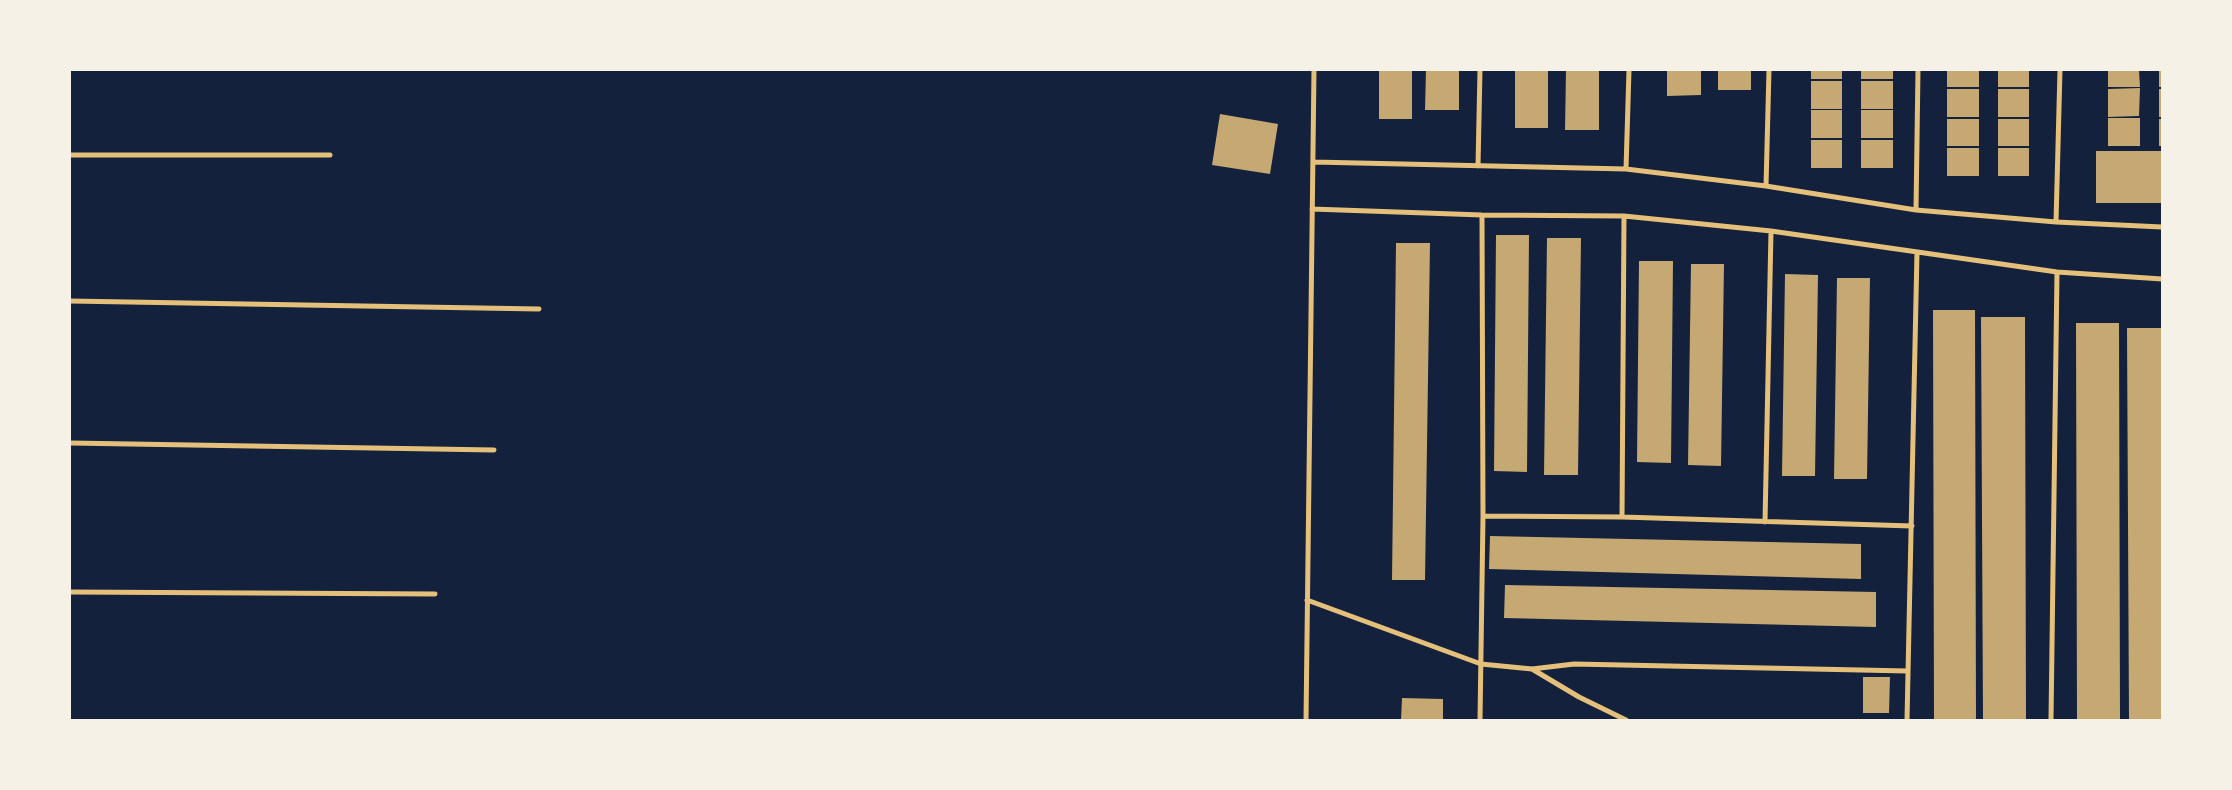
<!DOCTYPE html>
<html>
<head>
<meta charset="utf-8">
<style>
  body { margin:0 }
  #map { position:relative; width:2232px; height:790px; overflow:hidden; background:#14213d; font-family:Ubuntu,sans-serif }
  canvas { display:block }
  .frame { position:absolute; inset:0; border:71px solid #f6f1e7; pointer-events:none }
</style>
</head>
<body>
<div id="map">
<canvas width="2232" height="790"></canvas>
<div class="frame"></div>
</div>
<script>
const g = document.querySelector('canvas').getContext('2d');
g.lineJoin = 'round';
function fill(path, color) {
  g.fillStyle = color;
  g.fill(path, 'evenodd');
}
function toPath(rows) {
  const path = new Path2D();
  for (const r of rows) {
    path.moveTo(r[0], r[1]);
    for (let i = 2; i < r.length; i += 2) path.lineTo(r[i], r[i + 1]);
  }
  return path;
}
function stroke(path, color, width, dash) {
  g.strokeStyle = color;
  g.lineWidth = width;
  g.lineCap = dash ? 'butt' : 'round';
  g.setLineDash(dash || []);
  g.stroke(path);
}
const building = toPath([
  [1379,70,1412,70,1412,119,1379,119],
  [1426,70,1459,70,1459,110,1425,110],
  [1515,70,1548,70,1548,128,1515,128],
  [1566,70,1599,70,1599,130,1565,130],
  [1667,70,1701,70,1701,95,1667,96],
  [1718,70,1751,70,1751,90,1718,90],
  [1811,70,1842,70,1842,79,1811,79],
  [1861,70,1893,70,1893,79,1861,79],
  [1947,70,1979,70,1979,87,1947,87],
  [1998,70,2029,70,2029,87,1998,87],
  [2108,70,2139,70,2140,87,2108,87],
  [2159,70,2162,70,2162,87,2159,87],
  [1811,81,1842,81,1842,109,1811,109],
  [1861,81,1893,81,1893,109,1861,109],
  [2140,88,2139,116,2108,117,2108,89],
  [1947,89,1979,89,1979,117,1947,117],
  [1998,89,2029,89,2029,117,1998,117],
  [2159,89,2162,89,2162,117,2159,117],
  [1811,110,1842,110,1842,138,1811,138],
  [1861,110,1893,110,1893,138,1861,138],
  [1220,114,1278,124,1270,174,1212,165],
  [2108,118,2140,118,2140,146,2108,146],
  [1947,119,1979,119,1979,146,1947,146],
  [1998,119,2029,119,2029,146,1998,146],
  [2159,119,2162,119,2162,146,2159,146],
  [1811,140,1842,140,1842,168,1811,168],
  [1861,140,1893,140,1893,168,1861,168],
  [1947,148,1979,148,1979,176,1947,176],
  [1998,148,2029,148,2029,176,1998,176],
  [2096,151,2162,151,2162,203,2096,203],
  [1496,235,1529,235,1527,472,1494,471],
  [1547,238,1581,238,1578,475,1544,475],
  [1396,243,1430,243,1425,580,1392,580],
  [1639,261,1673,261,1671,463,1637,462],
  [1691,264,1724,264,1721,466,1688,465],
  [1785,274,1818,275,1815,476,1782,476],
  [1837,278,1870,278,1867,479,1834,479],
  [1933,310,1975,310,1976,720,1934,720],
  [1981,317,2025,317,2026,720,1983,720],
  [2076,323,2119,323,2120,720,2077,720],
  [2127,328,2162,328,2162,720,2129,720],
  [1490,536,1861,544,1861,579,1489,569],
  [1505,585,1876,592,1876,627,1504,618],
  [1863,677,1890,677,1889,713,1863,713],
  [1402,698,1443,699,1443,720,1401,720]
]);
const minor = toPath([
  [70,155,330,155],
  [1313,162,1626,169,1766,186,1916,210,2056,222,2162,227],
  [1478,166,1480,70],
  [1626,169,1629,70],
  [1766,186,1769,70],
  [1312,209,1482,215,1624,216,1771,231,2057,272,2162,279],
  [1916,210,1918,70],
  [2056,222,2060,70],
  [70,301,539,309],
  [70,443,494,450],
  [1483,516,1622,517,1912,526],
  [1622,517,1624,216],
  [1765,522,1771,231],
  [70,592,435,594],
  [1307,600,1481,664,1532,669,1574,664,1908,671],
  [1532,669,1579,697,1626,720],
  [1306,720,1314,70],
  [1480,720,1483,516,1482,215],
  [1907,720,1917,252],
  [2051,720,2057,272]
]);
fill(building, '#c6a872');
stroke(minor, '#e5c07b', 5);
</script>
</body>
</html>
